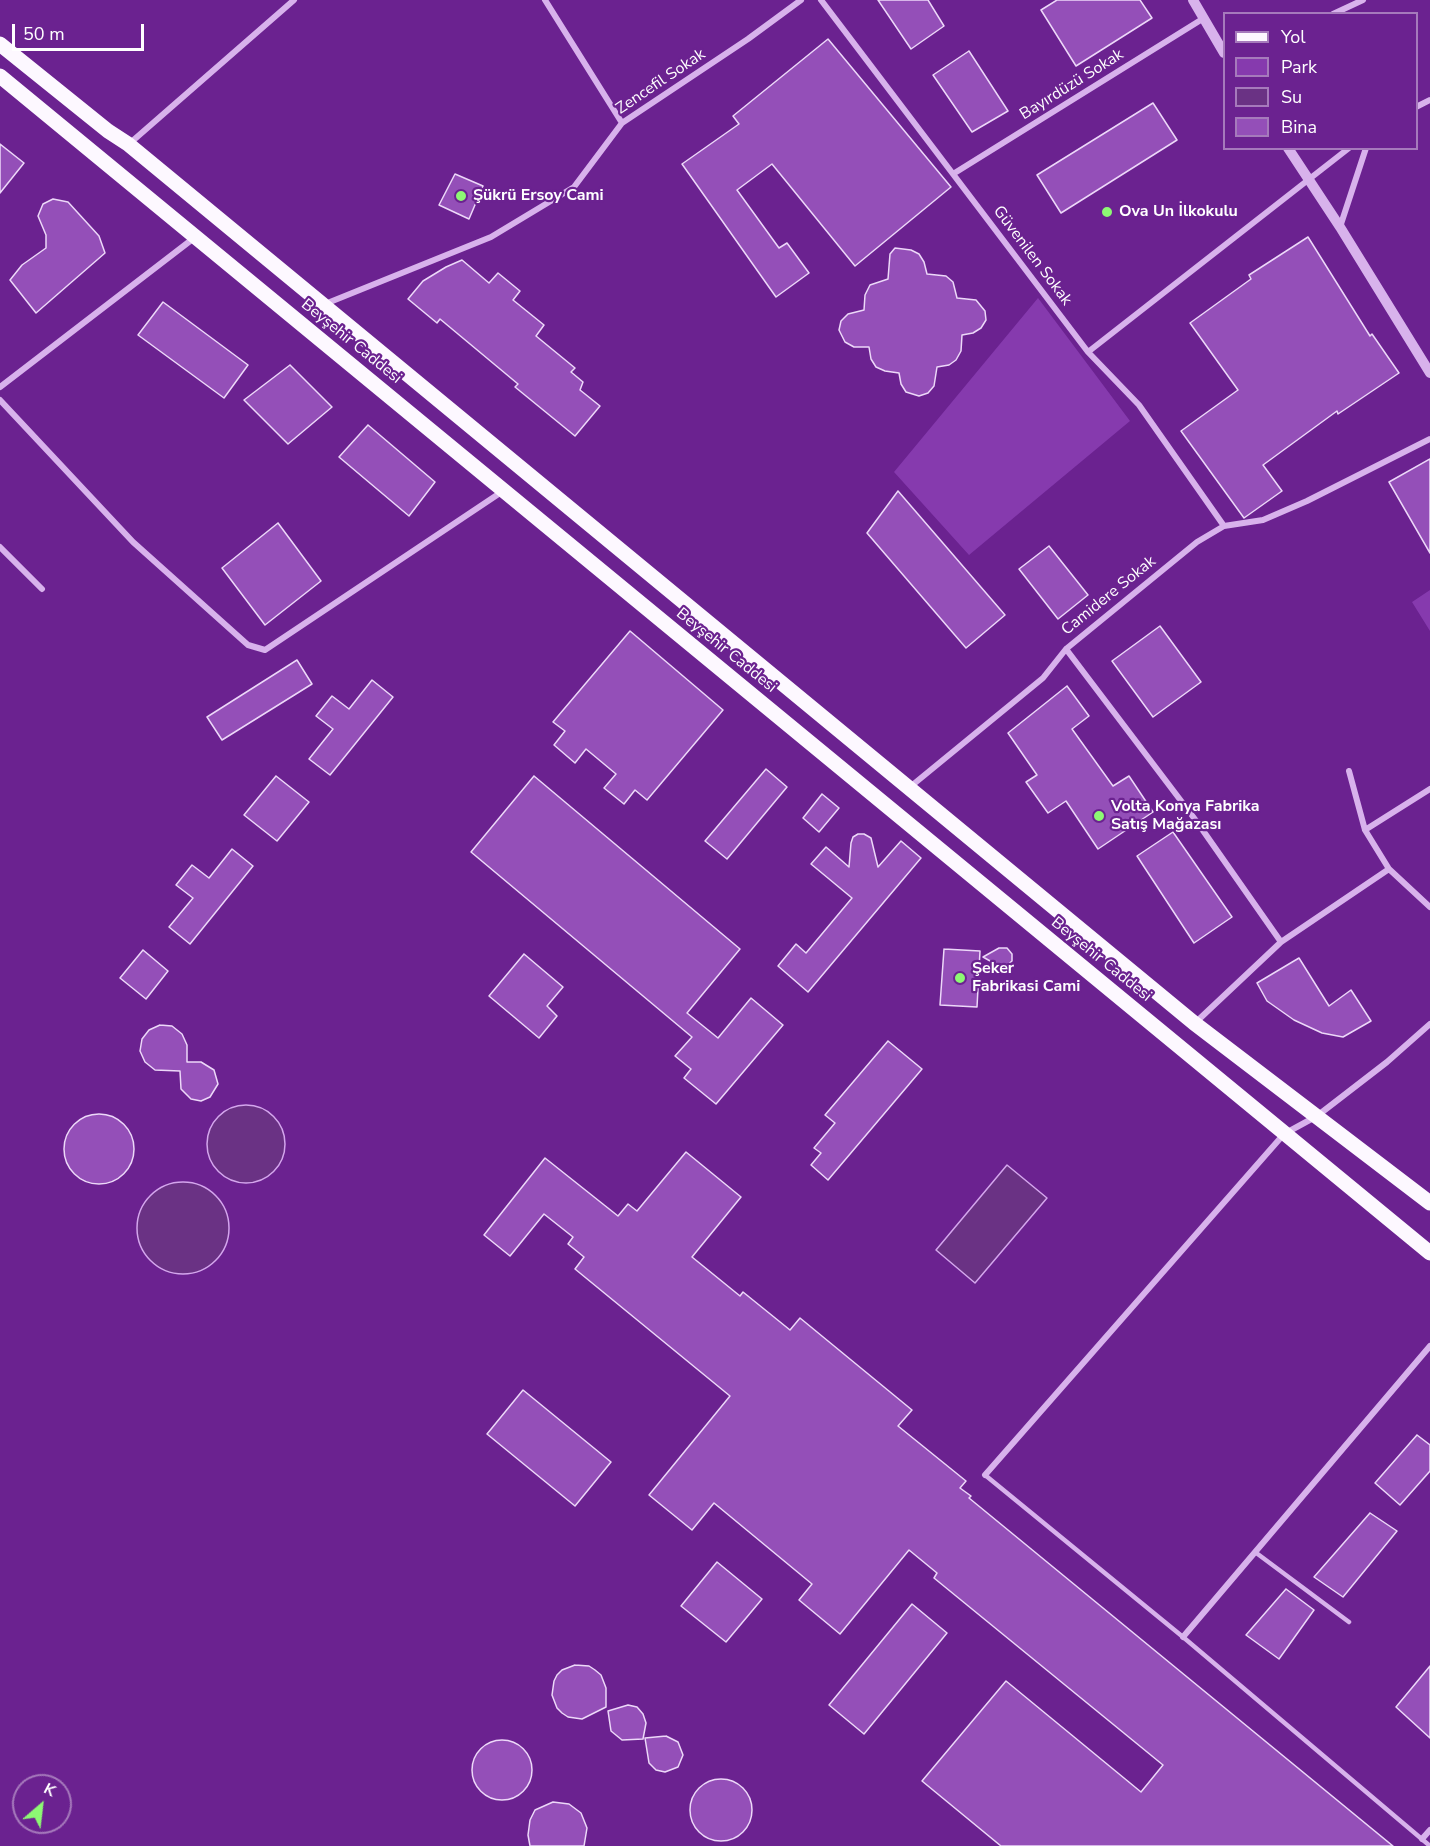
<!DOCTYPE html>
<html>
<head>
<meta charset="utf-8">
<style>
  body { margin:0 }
  #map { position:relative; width:1430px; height:1846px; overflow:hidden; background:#6b2290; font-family:"Nunito Sans",sans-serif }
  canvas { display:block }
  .legend { position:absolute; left:1223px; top:12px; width:195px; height:138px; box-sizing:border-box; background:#6b2290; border:2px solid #a67abc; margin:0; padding:8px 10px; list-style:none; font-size:18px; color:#fff }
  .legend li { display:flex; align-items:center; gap:12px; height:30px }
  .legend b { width:30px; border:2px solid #a67abc }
  .north { position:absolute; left:12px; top:1774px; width:60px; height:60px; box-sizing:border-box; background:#6b2290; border:2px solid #a67abc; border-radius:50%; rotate:28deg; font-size:16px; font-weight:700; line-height:24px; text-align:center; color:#fff }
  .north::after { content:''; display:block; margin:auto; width:21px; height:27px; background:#8df874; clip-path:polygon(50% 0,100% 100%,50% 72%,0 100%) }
  .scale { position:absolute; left:12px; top:24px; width:132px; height:27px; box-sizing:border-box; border:3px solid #fff; border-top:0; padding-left:8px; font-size:18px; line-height:21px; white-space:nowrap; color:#fff; -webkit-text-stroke:4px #6b2290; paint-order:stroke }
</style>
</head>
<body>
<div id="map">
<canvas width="1430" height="1846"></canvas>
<ul class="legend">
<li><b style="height:8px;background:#fdf8ff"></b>Yol</li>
<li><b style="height:16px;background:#863aae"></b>Park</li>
<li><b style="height:16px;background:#6a3284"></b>Su</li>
<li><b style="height:16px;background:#944fb8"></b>Bina</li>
</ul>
<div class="north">K</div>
<div class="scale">50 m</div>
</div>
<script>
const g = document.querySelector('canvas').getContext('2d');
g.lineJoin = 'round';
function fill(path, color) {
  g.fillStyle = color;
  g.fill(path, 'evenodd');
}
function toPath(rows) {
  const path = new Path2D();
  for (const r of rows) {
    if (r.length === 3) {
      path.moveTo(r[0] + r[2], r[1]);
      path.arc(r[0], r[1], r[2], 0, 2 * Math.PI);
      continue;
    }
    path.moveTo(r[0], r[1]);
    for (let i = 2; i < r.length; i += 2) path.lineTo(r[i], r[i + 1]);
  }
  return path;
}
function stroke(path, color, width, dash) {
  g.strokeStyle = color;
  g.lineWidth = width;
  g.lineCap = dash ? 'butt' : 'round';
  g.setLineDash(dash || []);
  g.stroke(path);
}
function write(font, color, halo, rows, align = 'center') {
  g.font = font + ' "Nunito Sans",sans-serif';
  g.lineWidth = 4.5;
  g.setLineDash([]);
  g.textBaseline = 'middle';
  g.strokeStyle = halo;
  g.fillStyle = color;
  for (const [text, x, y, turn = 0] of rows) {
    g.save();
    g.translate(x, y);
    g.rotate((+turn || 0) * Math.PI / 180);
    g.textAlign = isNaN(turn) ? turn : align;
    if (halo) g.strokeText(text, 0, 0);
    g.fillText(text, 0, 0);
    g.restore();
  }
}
const green = toPath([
  [1038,298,1130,421,969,555,894,472],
  [1430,590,1430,631,1412,602]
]);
const water = toPath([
  [246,1144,39],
  [1007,1165,1047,1198,975,1283,936,1250,1007,1165],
  [183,1228,46]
]);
const building = toPath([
  [878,0,928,0,944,26,911,49,878,0],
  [1057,0,1140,0,1152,18,1076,66,1041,10,1057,0],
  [828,39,951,187,855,266,772,164,737,190,779,248,787,243,809,273,776,297,682,164,739,124,733,116,828,39],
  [969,51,1008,111,972,132,933,75,969,51],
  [1153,103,1177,140,1061,213,1037,175,1153,103],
  [0,144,24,163,0,193,0,144],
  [455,174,483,186,469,219,439,205,455,174],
  [53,199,68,202,99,236,105,253,36,313,10,280,22,265,46,248,46,235,38,216,43,204,53,199],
  [1308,237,1370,336,1372,334,1399,373,1338,414,1337,411,1263,465,1282,491,1244,518,1181,431,1238,390,1190,323,1251,279,1249,275,1308,237],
  [895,248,911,250,919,254,924,262,927,274,946,276,953,282,957,298,976,300,985,311,986,320,981,328,973,333,962,335,961,351,956,360,949,365,937,367,934,386,928,393,919,396,906,392,901,384,899,373,885,371,876,367,871,359,869,347,854,347,845,342,839,330,841,321,848,314,864,310,865,295,870,285,888,279,890,254,895,248],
  [462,260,489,283,498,273,520,291,513,300,544,325,536,336,575,368,571,372,583,382,580,390,600,406,575,436,515,387,518,384,440,319,437,323,408,299,423,281,446,267,462,260],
  [163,302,248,365,224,398,138,335,163,302],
  [290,365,332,407,288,444,244,400,290,365],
  [368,425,435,482,409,516,339,457,368,425],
  [1430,459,1430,553,1389,482,1430,459],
  [898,491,1005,615,966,648,867,533,898,491],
  [278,523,321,581,265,625,222,568,278,523],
  [1049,546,1088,595,1058,619,1019,569,1049,546],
  [1160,626,1201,682,1153,717,1112,661,1160,626],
  [630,631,723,710,647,800,635,790,624,804,604,788,616,774,586,749,575,763,554,745,565,731,553,722,630,631],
  [297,660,312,684,222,740,207,717,297,660],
  [372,680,393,697,330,775,309,759,333,729,316,716,332,696,349,709,372,680],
  [1067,686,1089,716,1072,729,1113,786,1129,776,1153,812,1098,849,1066,801,1048,813,1026,782,1037,775,1008,733,1067,686],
  [766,769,787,787,727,859,705,841,766,769],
  [276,776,309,802,277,841,244,815,276,776],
  [534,776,740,949,687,1013,718,1038,751,998,783,1025,716,1104,684,1078,691,1069,675,1056,692,1037,471,852,534,776],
  [822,794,839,808,819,832,803,818,822,794],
  [1173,832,1232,917,1194,943,1137,856,1173,832],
  [858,834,864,834,871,838,878,867,901,841,921,858,808,992,778,966,796,944,806,953,852,898,811,864,826,847,849,867,851,843,853,837,858,834],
  [232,849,253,866,190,944,169,927,193,898,176,885,192,865,209,878,232,849],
  [999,948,1007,948,1012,954,1012,961,1006,966,999,966,983,957,999,948],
  [944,949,980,951,977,1007,940,1005,944,949],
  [143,950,168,971,146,999,120,978,143,950],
  [524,954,563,987,547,1006,557,1016,539,1038,489,996,524,954],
  [1299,958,1329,1006,1351,990,1371,1021,1343,1037,1322,1033,1294,1020,1267,1001,1257,983,1299,958],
  [160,1025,172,1026,182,1034,187,1045,187,1062,201,1062,214,1070,218,1084,210,1097,201,1101,191,1099,181,1089,180,1071,155,1070,145,1062,140,1051,142,1039,149,1030,160,1025],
  [888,1041,922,1069,828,1180,811,1165,821,1153,814,1148,835,1123,825,1115,888,1041],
  [99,1149,35],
  [686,1152,741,1197,692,1257,740,1296,743,1292,790,1330,800,1318,912,1410,898,1426,966,1481,960,1488,971,1496,969,1498,1393,1846,1001,1846,922,1781,1006,1681,1141,1792,1163,1765,934,1578,937,1573,909,1550,840,1634,799,1600,812,1584,714,1503,692,1530,649,1495,730,1396,575,1269,584,1257,568,1244,573,1237,544,1214,510,1256,484,1235,545,1158,618,1216,628,1204,637,1211,686,1152],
  [523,1390,611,1462,575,1506,487,1434,523,1390],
  [1417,1435,1430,1445,1430,1471,1400,1505,1375,1483,1417,1435],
  [1370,1513,1397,1531,1343,1597,1314,1577,1370,1513],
  [717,1562,762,1599,726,1642,681,1606,717,1562],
  [1286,1589,1314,1610,1279,1659,1246,1635,1286,1589],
  [912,1604,947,1633,864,1734,829,1705,912,1604],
  [575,1665,589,1666,595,1670,601,1675,606,1688,606,1707,582,1719,568,1717,562,1713,557,1708,552,1695,554,1681,557,1675,562,1670,575,1665],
  [1430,1666,1430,1738,1396,1707,1430,1666],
  [628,1705,637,1707,643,1714,646,1723,643,1739,622,1740,611,1731,608,1711,628,1705],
  [666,1736,678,1742,683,1755,678,1767,665,1772,656,1770,649,1763,645,1738,666,1736],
  [502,1770,30],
  [721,1810,31],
  [553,1802,569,1804,581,1813,587,1828,584,1846,530,1846,528,1835,530,1820,535,1810,553,1802]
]);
const service = toPath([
  [985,1475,1183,1637,1430,1846],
  [1255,1552,1349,1622]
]);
const minor = toPath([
  [545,0,622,123],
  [821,0,1088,352,1139,405,1224,526],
  [1333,14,1363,0],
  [1416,107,1430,100],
  [129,144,294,0],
  [953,174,1204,18],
  [1340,227,1366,148],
  [325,304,491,237,574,187,622,123,748,39,801,0],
  [1088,352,1349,148],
  [0,387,194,238],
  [0,400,133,542,248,645,265,650,503,491],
  [0,547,42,589],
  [1349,771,1365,830,1389,869,1430,907],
  [910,787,1043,678,1066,649],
  [1365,830,1430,789],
  [1281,942,1197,822,1066,649,1197,542,1224,526,1263,520,1307,501,1430,439],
  [1195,1023,1281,942,1389,869],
  [985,1475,1284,1134,1317,1116,1387,1062,1430,1024],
  [1183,1637,1430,1346],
  [1422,1839,1430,1830]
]);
const tertiary = toPath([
  [1193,0,1224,53],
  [1288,148,1340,227,1430,373]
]);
const primary = toPath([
  [0,44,108,131,128,144,1194,1023,1430,1203],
  [0,76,1430,1253]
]);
const markers = [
  [461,196,6,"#8df874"],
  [1107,212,6,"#8df874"],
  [1099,816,6,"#8df874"],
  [960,978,6,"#8df874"]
];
const streetNames = [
  ["Zencefil Sokak",661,82,-34],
  ["Bayırdüzü Sokak",1072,85,-32],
  ["Güvenilen Sokak",1032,256,53],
  ["Beyşehir Caddesi",351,342,39],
  ["Camidere Sokak",1109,596,-39],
  ["Beyşehir Caddesi",726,651,39],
  ["Beyşehir Caddesi",1101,960,39]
];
const poiNames = [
  ["Şükrü Ersoy Cami",473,196],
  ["Ova Un İlkokulu",1119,212],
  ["Volta Konya Fabrika",1111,807],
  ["Satış Mağazası",1111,825],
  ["Şeker",972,969],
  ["Fabrikasi Cami",972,987]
];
fill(green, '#863aae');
fill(water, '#6a3284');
stroke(water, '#d4a6ed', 1.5);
fill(building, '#944fb8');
stroke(building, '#edd8f9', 1.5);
stroke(service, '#d8b2ec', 4.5);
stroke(minor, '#d8b2ec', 6);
stroke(tertiary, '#d8b2ec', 10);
stroke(primary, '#fdf8ff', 15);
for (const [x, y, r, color] of markers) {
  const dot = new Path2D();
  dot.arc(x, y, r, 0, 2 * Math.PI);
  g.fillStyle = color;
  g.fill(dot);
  stroke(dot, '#6b2290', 2);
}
write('16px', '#fff', '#6b2290', streetNames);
write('bold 16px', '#fff', '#6b2290', poiNames, 'left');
</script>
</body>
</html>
